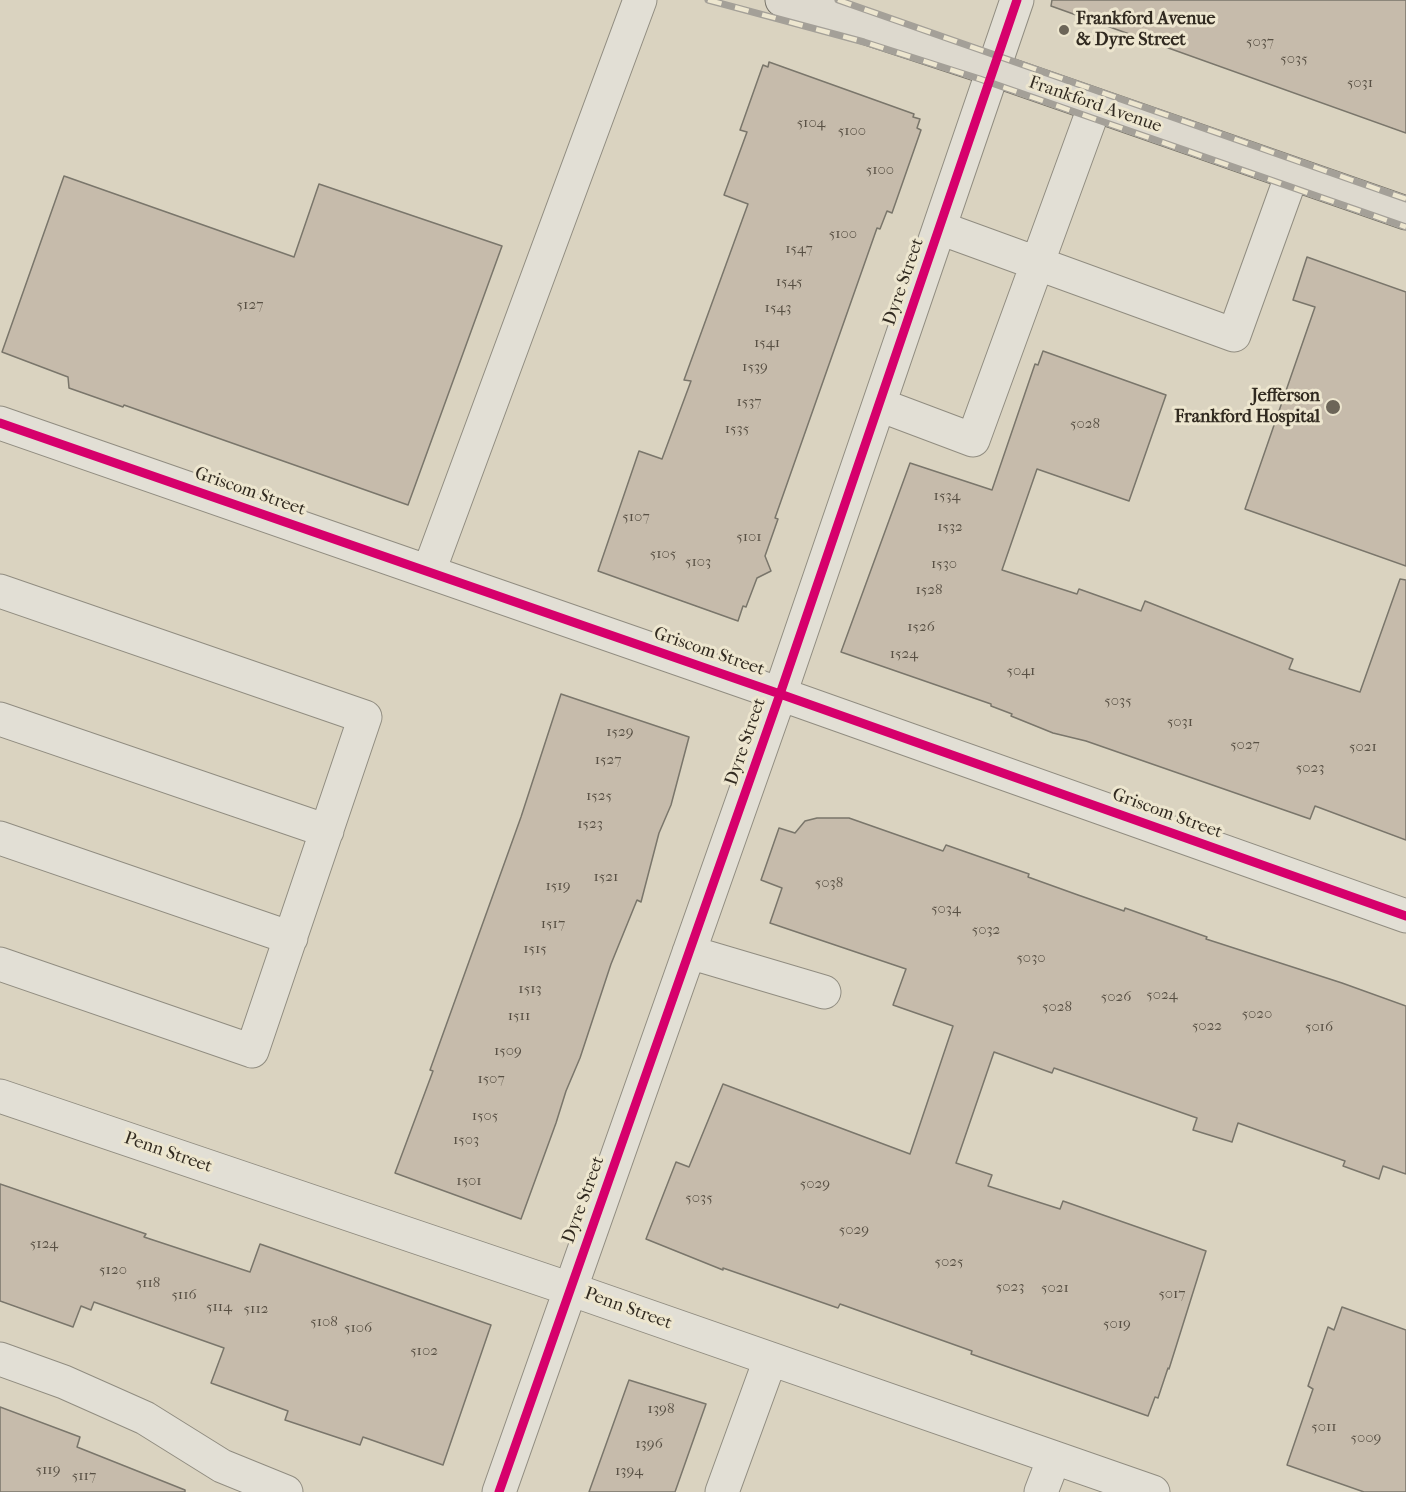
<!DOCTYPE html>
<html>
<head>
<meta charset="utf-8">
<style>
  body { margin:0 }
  canvas { display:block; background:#dad3c0 }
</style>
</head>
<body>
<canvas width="1406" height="1492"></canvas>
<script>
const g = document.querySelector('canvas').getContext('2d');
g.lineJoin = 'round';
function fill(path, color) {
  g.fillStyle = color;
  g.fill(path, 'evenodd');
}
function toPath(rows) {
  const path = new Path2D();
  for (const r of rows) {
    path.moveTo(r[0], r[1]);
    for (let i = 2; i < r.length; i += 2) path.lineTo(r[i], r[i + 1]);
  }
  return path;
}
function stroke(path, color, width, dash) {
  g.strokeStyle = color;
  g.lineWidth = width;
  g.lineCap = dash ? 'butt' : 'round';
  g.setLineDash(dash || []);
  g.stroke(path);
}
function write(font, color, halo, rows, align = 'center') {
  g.font = font + ' "IM FELL French Canon",serif';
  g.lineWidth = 6;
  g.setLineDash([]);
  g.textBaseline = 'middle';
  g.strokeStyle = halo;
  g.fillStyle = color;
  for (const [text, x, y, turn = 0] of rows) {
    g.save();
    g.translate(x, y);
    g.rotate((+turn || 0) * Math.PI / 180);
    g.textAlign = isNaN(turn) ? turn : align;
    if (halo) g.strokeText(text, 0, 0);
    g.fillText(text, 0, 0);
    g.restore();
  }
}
const building = toPath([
  [1052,0,1406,0,1406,133,1051,6,1052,0],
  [769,62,914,114,913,117,920,119,917,128,921,130,892,213,887,211,880,229,877,228,775,518,778,519,765,556,771,571,757,578,746,607,743,606,738,621,598,571,639,451,662,459,691,381,684,380,748,204,724,195,747,132,740,130,763,65,768,67,769,62],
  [64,176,294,257,319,184,502,246,408,505,124,405,123,407,69,388,68,377,2,352,64,176],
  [1307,257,1406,292,1406,566,1245,509,1315,307,1293,300,1307,257],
  [1043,351,1166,395,1129,501,1037,469,1002,570,1077,594,1079,589,1141,611,1145,601,1293,659,1289,669,1360,692,1400,579,1406,580,1406,840,1315,806,1310,819,1086,741,1053,733,1011,716,1012,714,991,706,991,704,841,652,910,463,992,490,1035,364,1038,365,1043,351],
  [561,694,689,737,671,805,659,833,641,902,637,900,611,964,580,1058,566,1091,556,1123,521,1219,395,1173,433,1071,430,1070,521,817,561,694],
  [817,818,849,818,943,851,946,845,1029,874,1028,877,1078,895,1124,911,1125,908,1207,937,1206,939,1342,983,1406,1006,1406,1174,1383,1166,1379,1179,1343,1166,1345,1161,1238,1123,1232,1142,1193,1130,1197,1118,1054,1068,1052,1073,994,1052,956,1163,992,1175,988,1186,1060,1209,1063,1201,1206,1251,1169,1369,1168,1368,1158,1398,1155,1397,1148,1416,971,1354,972,1351,840,1304,838,1308,723,1268,723,1270,646,1239,676,1162,689,1167,723,1084,910,1154,953,1026,893,1005,906,969,770,923,782,888,761,880,779,828,795,833,805,821,817,818],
  [0,1184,146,1234,144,1237,250,1272,260,1244,491,1325,443,1465,363,1437,360,1445,285,1420,288,1411,211,1383,224,1348,94,1302,91,1310,81,1306,73,1327,0,1301,0,1184],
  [1342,1307,1406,1330,1406,1492,1364,1492,1287,1465,1313,1389,1308,1386,1328,1327,1334,1330,1342,1307],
  [629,1380,706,1404,675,1492,589,1492,629,1380],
  [0,1407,80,1437,77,1447,185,1490,185,1492,0,1492,0,1407]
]);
const minor = toPath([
  [940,228,1234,335,1292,174],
  [880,405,973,440,1095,105],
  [0,423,780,694,1406,916],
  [429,571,640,0],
  [0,591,365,717,252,1051,0,964],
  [0,719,327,831],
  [0,838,291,938],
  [689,952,824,992],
  [0,1096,570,1289,1153,1492],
  [0,1359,64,1382,145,1418,222,1466,286,1492],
  [499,1492,780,694,1017,0],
  [722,1492,770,1360],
  [1041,1492,1054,1458]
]);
const major = toPath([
  [782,0,995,70,1406,213]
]);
const rail = toPath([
  [708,0,864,42,980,79,1406,227],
  [838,0,1406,199]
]);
const cycleway = toPath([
  [0,423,780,694,1406,916],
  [499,1492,780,694,1017,0]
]);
const markers = [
  [1064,30,6,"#6c6558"],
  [1333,407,8,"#6c6558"]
];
const numberNames = [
  ["5037",1260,42],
  ["5035",1294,59],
  ["5031",1360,83],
  ["5104",811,123],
  ["5100",852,131],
  ["5100",880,170],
  ["5100",843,234],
  ["1547",799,249],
  ["1545",789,282],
  ["5127",250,305],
  ["1543",778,308],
  ["1541",767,343],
  ["1539",755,367],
  ["1537",749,402],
  ["5028",1085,424],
  ["1535",737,429],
  ["1534",947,496],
  ["5107",636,517],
  ["1532",950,527],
  ["5101",749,537],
  ["5105",663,554],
  ["5103",698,562],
  ["1530",944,564],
  ["1528",929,590],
  ["1526",921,627],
  ["1524",904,654],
  ["5041",1021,671],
  ["5035",1118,701],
  ["5031",1180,722],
  ["1529",620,732],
  ["5027",1245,745],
  ["5021",1363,747],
  ["1527",608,760],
  ["5023",1310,768],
  ["1525",599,796],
  ["1523",590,824],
  ["1521",606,877],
  ["5038",829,883],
  ["1519",558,886],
  ["5034",946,909],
  ["1517",553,924],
  ["5032",986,930],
  ["1515",535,949],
  ["5030",1031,958],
  ["1513",530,989],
  ["5024",1162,995],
  ["5026",1116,997],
  ["5028",1057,1007],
  ["5020",1257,1014],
  ["1511",519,1016],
  ["5022",1207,1026],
  ["5016",1319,1027],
  ["1509",508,1051],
  ["1507",491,1079],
  ["1505",485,1116],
  ["1503",466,1140],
  ["1501",469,1181],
  ["5029",815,1184],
  ["5035",699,1198],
  ["5029",854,1230],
  ["5124",44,1244],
  ["5025",949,1262],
  ["5120",113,1270],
  ["5118",148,1283],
  ["5023",1010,1287],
  ["5021",1055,1288],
  ["5017",1172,1294],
  ["5116",184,1295],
  ["5114",219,1307],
  ["5112",256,1309],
  ["5108",324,1322],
  ["5019",1117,1324],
  ["5106",358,1328],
  ["5102",424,1351],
  ["1398",661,1409],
  ["5011",1324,1427],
  ["5009",1366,1438],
  ["1396",649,1444],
  ["5119",48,1470],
  ["1394",629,1471],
  ["5117",84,1476]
];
const poiNames = [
  ["Frankford Avenue",1076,20],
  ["& Dyre Street",1076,41],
  ["Jefferson",1320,397,"right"],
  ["Frankford Hospital",1320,418,"right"]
];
const streetNames = [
  ["Frankford Avenue",1095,105,19],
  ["Dyre Street",904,282,-71],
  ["Griscom Street",250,492,19],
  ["Griscom Street",709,652,19],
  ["Dyre Street",746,742,-71],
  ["Griscom Street",1167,814,20],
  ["Penn Street",168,1153,19],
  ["Dyre Street",584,1200,-70],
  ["Penn Street",628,1309,20]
];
fill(building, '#c6bbab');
stroke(building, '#7a766b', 1.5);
stroke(minor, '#918d81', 35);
stroke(major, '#7a766b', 35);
stroke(minor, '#e2dfd5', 33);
stroke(major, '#ddd9ce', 33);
stroke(rail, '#a4a098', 7);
stroke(rail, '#ede6cf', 4.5, [14]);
stroke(cycleway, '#d6006c', 9);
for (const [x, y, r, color] of markers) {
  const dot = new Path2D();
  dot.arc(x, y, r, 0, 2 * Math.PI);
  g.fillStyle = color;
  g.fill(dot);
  stroke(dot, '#ede6cf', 2);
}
write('15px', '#585044', null, numberNames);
write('bold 18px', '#312a20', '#ede6cf', poiNames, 'left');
write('18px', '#312a20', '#ede6cf', streetNames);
</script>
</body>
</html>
